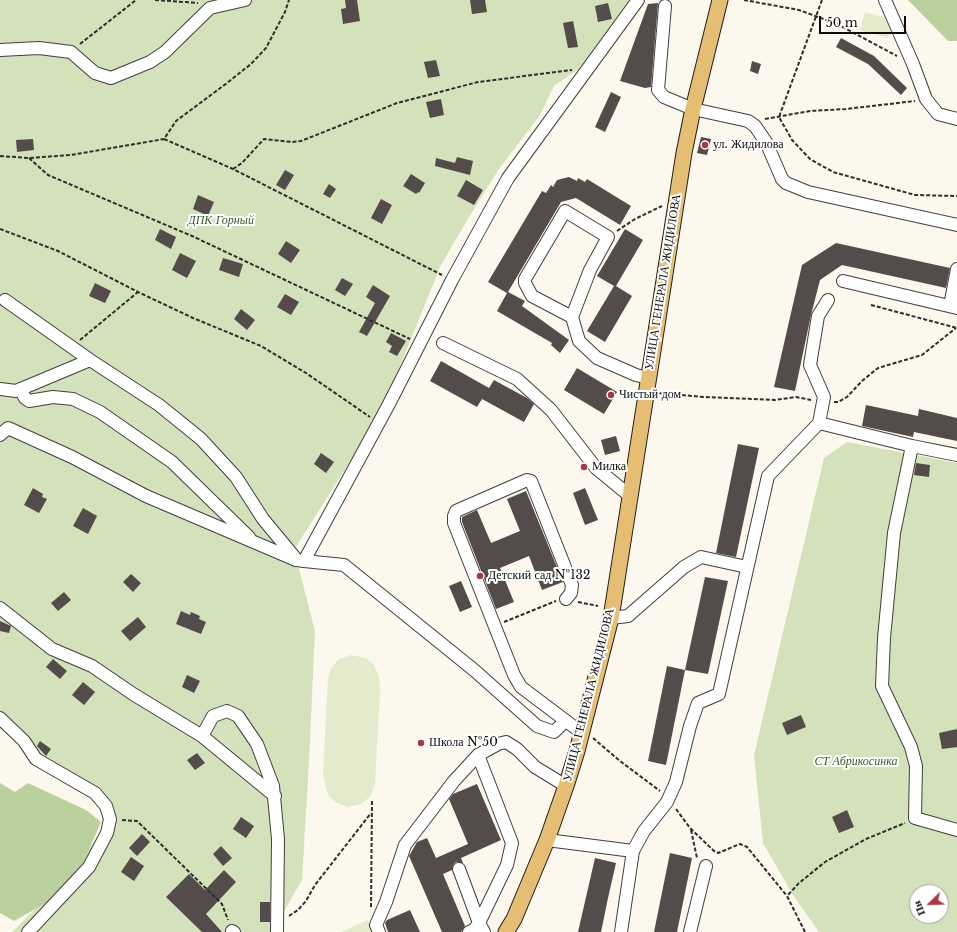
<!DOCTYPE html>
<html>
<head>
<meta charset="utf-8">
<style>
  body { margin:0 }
  #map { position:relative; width:957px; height:932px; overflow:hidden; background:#fdf8ed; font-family:"Libre Baskerville",serif }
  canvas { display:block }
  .north { position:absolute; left:909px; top:884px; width:40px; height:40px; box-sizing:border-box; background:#fff; border:1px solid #9e9e9e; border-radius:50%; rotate:247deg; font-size:11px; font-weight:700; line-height:16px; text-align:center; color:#0c0c0c }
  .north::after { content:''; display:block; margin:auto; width:14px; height:18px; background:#a93748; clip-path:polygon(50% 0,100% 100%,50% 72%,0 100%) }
  .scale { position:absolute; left:819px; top:16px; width:87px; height:18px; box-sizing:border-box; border:2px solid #0c0c0c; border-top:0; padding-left:5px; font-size:12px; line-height:14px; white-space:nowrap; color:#0c0c0c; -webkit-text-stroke:3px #fff; paint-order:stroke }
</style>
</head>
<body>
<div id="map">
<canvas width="957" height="932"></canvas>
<div class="north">Пн</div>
<div class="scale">50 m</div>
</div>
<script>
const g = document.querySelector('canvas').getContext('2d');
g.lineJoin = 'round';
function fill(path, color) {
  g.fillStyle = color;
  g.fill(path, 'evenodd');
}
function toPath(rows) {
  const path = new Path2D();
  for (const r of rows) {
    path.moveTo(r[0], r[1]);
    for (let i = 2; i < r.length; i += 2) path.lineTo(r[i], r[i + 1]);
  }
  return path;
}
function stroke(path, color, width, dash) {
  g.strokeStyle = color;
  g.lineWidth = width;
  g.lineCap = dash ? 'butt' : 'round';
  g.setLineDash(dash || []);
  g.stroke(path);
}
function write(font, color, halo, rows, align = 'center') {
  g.font = font + ' "Libre Baskerville",serif';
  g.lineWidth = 4;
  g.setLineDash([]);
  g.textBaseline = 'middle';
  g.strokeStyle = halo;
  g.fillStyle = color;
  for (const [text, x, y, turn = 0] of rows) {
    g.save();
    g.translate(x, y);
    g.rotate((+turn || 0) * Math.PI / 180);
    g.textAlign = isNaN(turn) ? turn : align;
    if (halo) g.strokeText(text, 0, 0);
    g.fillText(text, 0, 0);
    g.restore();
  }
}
const green = toPath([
  [0,0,636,0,579,69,554,86,540,115,499,169,469,217,441,265,396,376,376,420,294,550,315,631,309,761,302,880,272,932,12,932,69,876,102,831,107,821,94,794,33,759,0,721],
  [847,442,957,463,957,932,819,932,793,895,763,843,754,755,824,458],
  [917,892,941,892,941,916,917,916]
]);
const forest = toPath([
  [908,0,957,0,957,41,948,41],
  [0,783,15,792,28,783,86,810,101,822,83,863,46,903,14,921,0,913]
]);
const pitch = toPath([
  [865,12,893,20,888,38,860,30],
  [351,655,366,658,374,665,379,676,380,689,375,785,370,797,361,804,348,807,335,802,328,795,325,785,323,772,328,679,331,668,339,659],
  [368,920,373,932,341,932]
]);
const building = toPath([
  [345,0,357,0,360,21,343,24,341,9,346,8],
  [470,0,485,0,487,12,472,14],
  [608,3,612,19,598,22,595,6],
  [658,3,651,87,645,88,620,81,648,4],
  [573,21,578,47,568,48,563,23],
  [841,38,874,56,907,88,901,95,868,64,836,47],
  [436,60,440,76,428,78,424,62],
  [752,61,761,64,758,74,750,71],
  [611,92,621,97,605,132,595,127],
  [441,99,444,115,430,118,426,102],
  [701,137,711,139,707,155,697,153],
  [33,139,34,150,17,152,16,140],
  [457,157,473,161,470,175,435,166,436,158,455,163],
  [285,170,294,175,285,190,276,185],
  [411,174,425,183,419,193,418,192,416,194,403,186],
  [569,177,577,181,578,178,585,182,587,179,631,206,620,225,576,198,561,202,508,292,525,301,522,306,569,340,560,353,551,345,552,343,497,311,507,293,488,282,542,191,546,193,551,185,553,187,557,180],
  [466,180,483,190,474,205,457,196],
  [329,184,336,189,330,198,323,194],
  [198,195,214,202,208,216,193,209],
  [381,199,392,205,382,224,371,218],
  [160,229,176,237,171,249,155,240],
  [625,229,643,240,616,286,632,296,605,342,587,331,614,286,597,276],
  [286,241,300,250,291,263,278,254],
  [836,243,950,268,946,288,842,265,820,280,811,315,795,391,774,387,802,265],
  [180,253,196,261,187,278,172,270],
  [223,258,243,264,239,277,219,270],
  [342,278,353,284,345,296,335,290],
  [95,283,111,291,105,303,89,296],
  [373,285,390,296,367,336,359,332,375,303,366,297],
  [285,294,299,302,291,315,277,307],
  [241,309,255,320,247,330,234,319],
  [391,333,406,341,397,356,389,352,392,346,386,342],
  [441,361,489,388,494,380,527,398,534,404,524,422,482,399,477,407,430,381],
  [577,368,617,392,604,414,564,390],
  [866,405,918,416,919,409,957,418,957,441,914,432,913,437,862,426],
  [616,436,620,451,605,455,601,440],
  [738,444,759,448,736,557,716,553],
  [321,453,334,462,326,473,314,464],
  [916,463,930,465,929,477,914,475],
  [33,488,43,494,42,497,47,499,39,513,24,505],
  [585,488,598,520,585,525,573,493],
  [526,491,563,582,542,590,529,556,500,568,514,602,496,609,462,522,462,517,477,510,491,543,520,531,507,499],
  [83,508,97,516,88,534,73,526],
  [131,574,141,583,133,592,123,582],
  [705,577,728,581,708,674,685,670],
  [461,581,472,607,460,612,449,586],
  [64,592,71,600,58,611,51,603],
  [181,611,190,615,191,612,200,616,199,619,206,622,201,634,176,624],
  [138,617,146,627,130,641,121,631],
  [0,621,11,626,9,633,0,631],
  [53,659,67,671,60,679,46,667],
  [667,666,685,670,666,765,648,761],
  [187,675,200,681,194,693,182,687],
  [83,682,95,692,84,705,72,695],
  [801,715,806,727,787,735,782,723],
  [957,729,957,747,942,749,939,733],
  [40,741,51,749,46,756,37,746],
  [197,753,205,763,195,770,187,760],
  [477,784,501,840,461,858,463,863,456,862,453,865,452,870,443,874,465,926,461,932,442,932,409,856,417,842,427,838,436,858,468,844,449,799,453,794],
  [847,810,854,827,839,833,832,817],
  [241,817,254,826,246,838,233,829],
  [142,834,150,842,137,856,129,848],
  [221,846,232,858,223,866,213,854],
  [670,853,692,858,689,873,677,932,654,932],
  [131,857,144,866,134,881,121,872],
  [595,858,616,863,608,898,601,932,578,932],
  [224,870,236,882,206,914,222,932,202,932,166,897,189,874,205,890],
  [260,902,270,902,270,922,260,922],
  [410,910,420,932,388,932,385,923,387,920]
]);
const path = toPath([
  [155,0,198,3],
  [744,0,799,10,837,24,897,56],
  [822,0,779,117,792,140,810,159,833,172,915,195,957,196],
  [80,44,136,0],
  [765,119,810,111,846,109,915,101],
  [164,139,233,169,442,275],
  [0,156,29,158,71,155,164,139,176,121,227,83,251,64,266,48,285,12,289,0],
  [29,158,48,175,192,236,410,339],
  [233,169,242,163,264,139,292,142,301,141,397,103,478,82,572,70],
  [0,229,58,251,138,292,193,318,261,346,306,373,370,417],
  [617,231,635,219,662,206],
  [871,305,957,328],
  [80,340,138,292],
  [658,393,704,397,775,400,796,397,811,400],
  [834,402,838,402,847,397,862,381,878,368,922,355,956,328],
  [616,463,617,470],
  [578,602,598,606],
  [504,622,556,601],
  [593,738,620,761,660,791],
  [676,809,690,828,714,851,718,853,740,844,747,847,787,896],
  [122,820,137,821,222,904,228,920],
  [691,830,697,858],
  [371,907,372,800],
  [289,916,298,910,306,901,315,885,371,813],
  [805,932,787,896,799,883,825,862,866,839,905,823]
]);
const minor = toPath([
  [885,0,913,64,926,99,938,114,957,119],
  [665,6,658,90,664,97,693,109,748,121,755,126,766,142,782,179,786,183,808,192,957,225],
  [0,50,39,48,71,52,95,73,111,78,150,62,165,52,210,8,245,0],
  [843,281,957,308],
  [5,300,90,360,159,405,201,439,236,477,263,519,297,560,304,561,389,404,452,280,508,178,638,0],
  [950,306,957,269],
  [572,317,532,296,525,283,525,279,565,211,608,237,590,270,572,317,579,341,597,358,636,375,648,378],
  [443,343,517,379,551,410,596,468,630,496],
  [0,389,16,391,90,360],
  [20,389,25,398,29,401,53,397,73,399,100,412,172,462,249,537],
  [819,423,824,397,810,365,818,316,828,300],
  [0,435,8,428,72,457,146,496,296,560],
  [912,446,894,533,884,638,882,686,911,747,916,766,915,818,957,830],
  [304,561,344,565,474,670,537,726,554,732,565,721],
  [566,599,571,593,572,585,531,481,527,480,456,511,454,516,454,523,514,675,521,687,582,733],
  [0,608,52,649,92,666,133,694,202,736,213,716,227,711,238,716,257,744,273,786,278,839,277,932],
  [611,618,628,616,684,567,701,557,747,567],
  [0,718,24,741,36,759,95,793,106,806,110,819,107,833,89,867,28,932],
  [202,736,275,796],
  [547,840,633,851],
  [459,869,479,923,484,932],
  [232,931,234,932],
  [379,932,376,925,386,902,405,845,454,781,478,755,498,744,506,742,517,749,535,767,566,786],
  [469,932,474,930,479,923,507,865,512,843,478,755],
  [621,932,633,851,644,831,667,802,676,782,690,726,698,703,719,694,768,476,819,423,912,446,957,455],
  [690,932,706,866]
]);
const major = toPath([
  [506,932,514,919,547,840,567,783,577,751,611,618,684,153,693,109,720,0]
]);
const markers = [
  [705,145,4,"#a93748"],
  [611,395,4,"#a93748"],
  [584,467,4,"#a93748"],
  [480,576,4,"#a93748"],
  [421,743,4,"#a93748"]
];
const poiNames = [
  ["ул. Жидилова",713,145],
  ["Чистый дом",619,395],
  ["Милка",592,467],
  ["Детский сад №132",488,576],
  ["Школа №50",429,743]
];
const parkNames = [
  ["ДПК Горный",221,221],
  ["СТ Абрикосинка",856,762]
];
const streetNames = [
  ["УЛИЦА ГЕНЕРАЛА ЖИДИЛОВА",663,282,-81],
  ["УЛИЦА ГЕНЕРАЛА ЖИДИЛОВА",589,695,-76]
];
fill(green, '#d4e2bb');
fill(forest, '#bad19d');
fill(pitch, '#e3ebcc');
fill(building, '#534c4a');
stroke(minor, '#3f3f3f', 14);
stroke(major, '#1d1d1d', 17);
stroke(path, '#2e2e2e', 2, [4, 2]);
stroke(minor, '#fff', 12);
stroke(major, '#e6be73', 15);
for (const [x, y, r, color] of markers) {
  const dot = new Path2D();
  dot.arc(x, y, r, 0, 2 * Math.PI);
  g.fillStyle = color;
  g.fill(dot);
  stroke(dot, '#fff', 1.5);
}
write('12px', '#0c0c0c', '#fff', poiNames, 'left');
write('italic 12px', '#365b25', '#fff', parkNames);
write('12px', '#0c0c0c', '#fff', streetNames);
</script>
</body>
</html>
